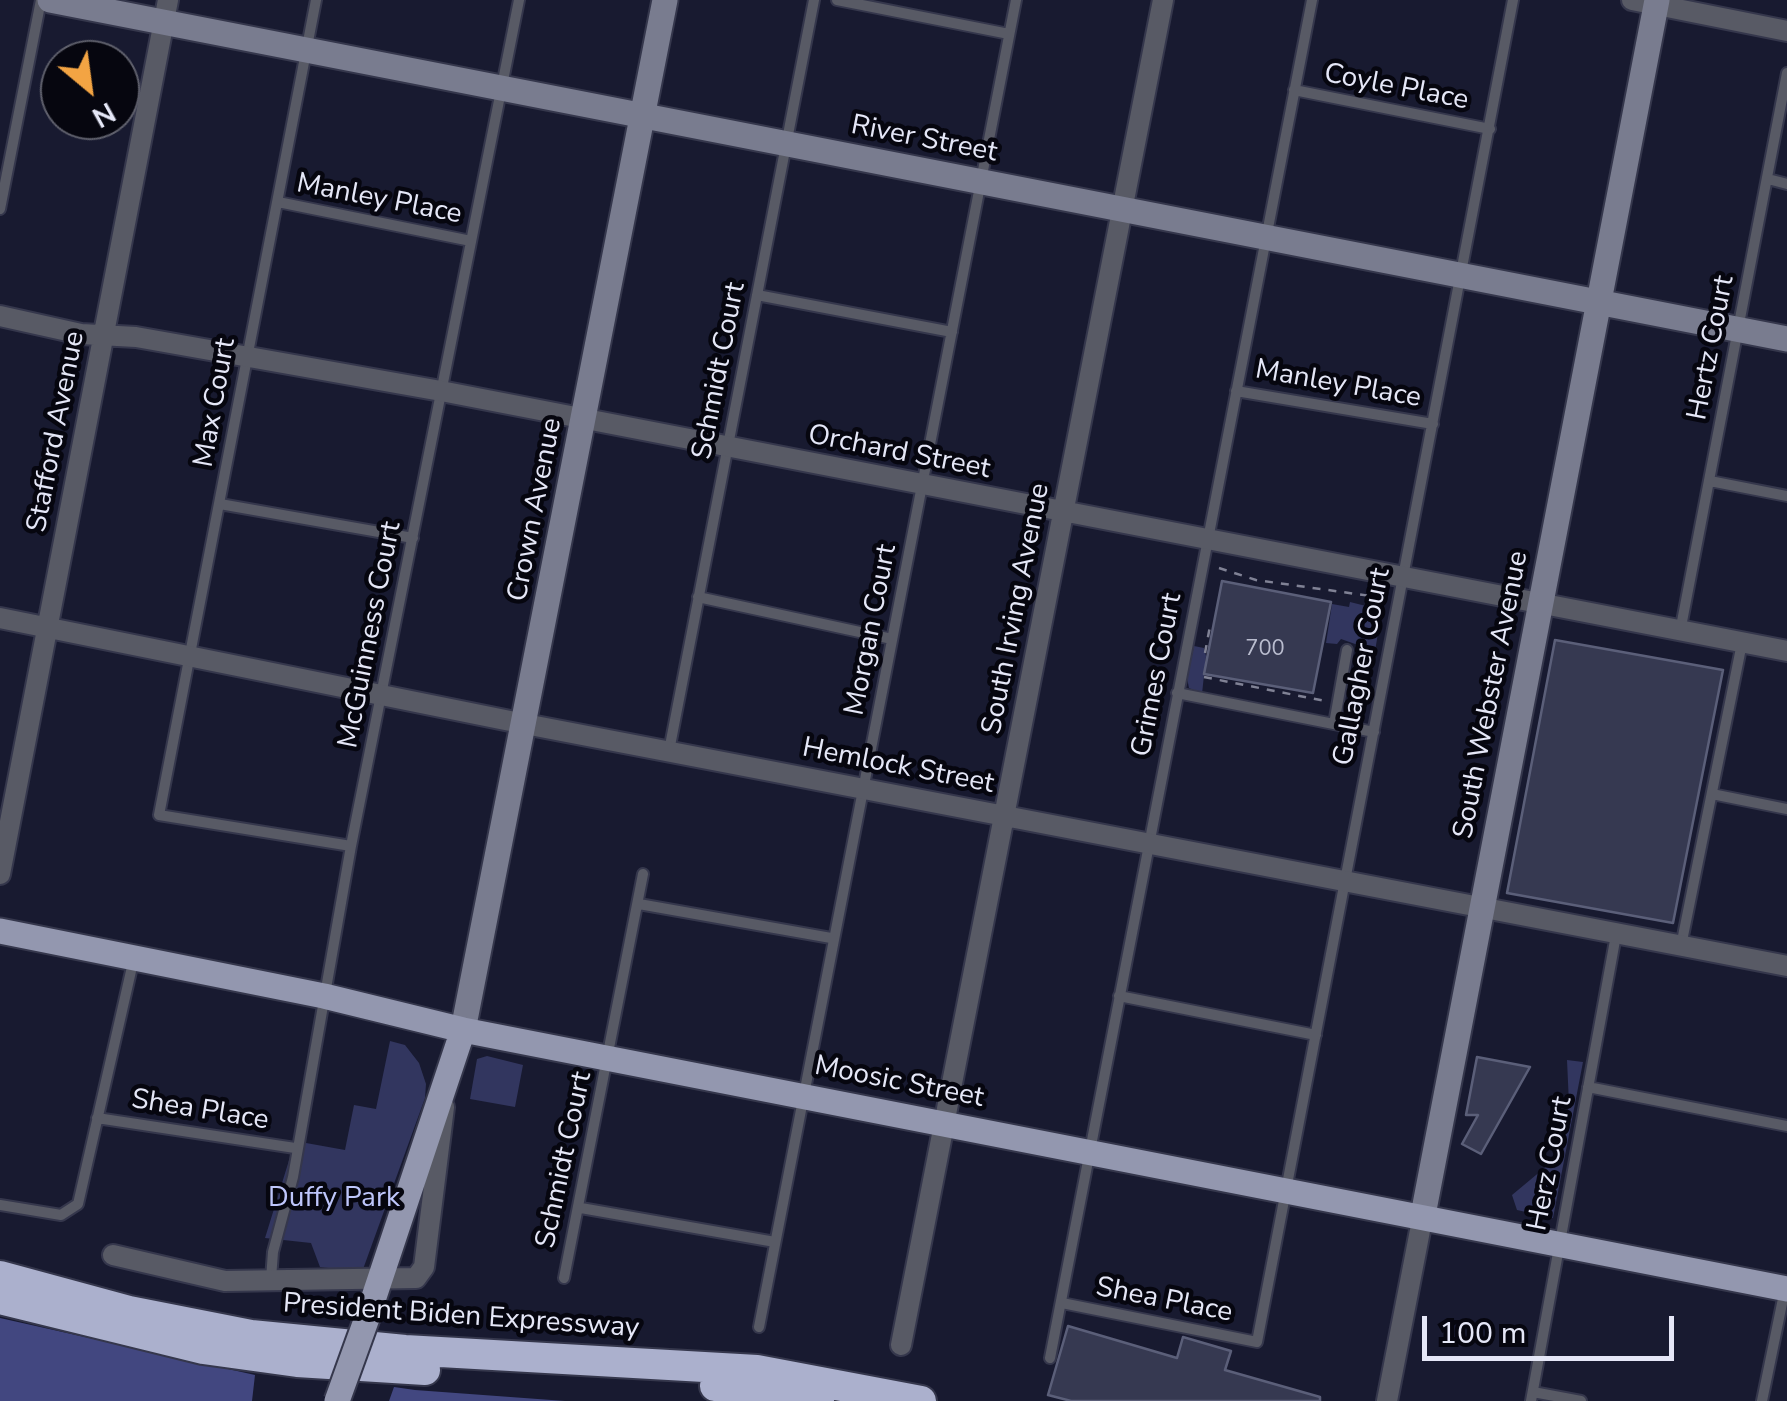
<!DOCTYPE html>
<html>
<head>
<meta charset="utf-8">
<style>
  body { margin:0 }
  #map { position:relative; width:1787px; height:1401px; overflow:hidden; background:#181a30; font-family:"Nunito Sans",sans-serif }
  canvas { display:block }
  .north { position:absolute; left:40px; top:40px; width:100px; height:100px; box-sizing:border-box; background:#06060f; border:2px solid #5f606c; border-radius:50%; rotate:151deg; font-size:28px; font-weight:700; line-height:40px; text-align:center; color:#e5e7f7 }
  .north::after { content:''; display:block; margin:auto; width:35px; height:45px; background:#f3a443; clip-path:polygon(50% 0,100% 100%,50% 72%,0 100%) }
  .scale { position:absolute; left:1422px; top:1316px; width:252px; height:45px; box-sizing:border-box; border:5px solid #e5e7f7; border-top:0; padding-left:12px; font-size:30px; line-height:35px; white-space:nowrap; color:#e5e7f7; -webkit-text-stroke:8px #06060f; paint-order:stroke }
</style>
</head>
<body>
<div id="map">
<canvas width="1787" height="1401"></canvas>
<div class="north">N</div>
<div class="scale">100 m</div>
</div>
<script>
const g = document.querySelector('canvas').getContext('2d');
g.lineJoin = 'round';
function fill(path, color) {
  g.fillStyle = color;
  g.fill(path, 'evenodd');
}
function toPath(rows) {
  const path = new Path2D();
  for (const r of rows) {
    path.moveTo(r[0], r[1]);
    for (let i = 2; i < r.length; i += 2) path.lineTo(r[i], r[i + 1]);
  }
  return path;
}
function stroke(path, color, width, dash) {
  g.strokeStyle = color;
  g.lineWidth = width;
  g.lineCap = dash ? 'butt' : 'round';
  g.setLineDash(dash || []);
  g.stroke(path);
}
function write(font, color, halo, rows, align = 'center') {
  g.font = font + ' "Nunito Sans",sans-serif';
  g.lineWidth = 9;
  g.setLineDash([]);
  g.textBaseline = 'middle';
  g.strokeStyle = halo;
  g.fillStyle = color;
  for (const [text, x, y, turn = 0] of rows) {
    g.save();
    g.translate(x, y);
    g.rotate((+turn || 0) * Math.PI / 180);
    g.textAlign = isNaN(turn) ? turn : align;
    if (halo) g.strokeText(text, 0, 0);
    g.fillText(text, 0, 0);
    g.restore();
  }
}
const green = toPath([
  [1350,602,1382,610,1375,651,1341,639,1337,644,1326,643,1332,604,1349,607],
  [1194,646,1204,648,1206,656,1202,694,1189,688,1187,678],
  [390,1041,405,1045,419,1063,426,1084,425,1098,362,1272,320,1267,311,1243,265,1238,295,1141,345,1150,354,1105,376,1109],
  [487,1056,523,1065,515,1107,470,1099,477,1059],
  [1567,1060,1583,1062,1553,1218,1517,1210,1512,1195,1560,1155,1569,1104]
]);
const forest = toPath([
  [0,1318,255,1375,252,1401,0,1401],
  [394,1387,415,1390,565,1401,389,1401]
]);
const building = toPath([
  [1222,581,1331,602,1313,693,1204,674,1222,581],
  [1555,640,1723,670,1673,923,1507,893,1555,640],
  [1477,1057,1530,1067,1481,1154,1462,1144,1478,1115,1466,1115,1477,1057],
  [1068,1326,1177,1358,1183,1337,1231,1351,1225,1370,1320,1397,1320,1401,1071,1401,1048,1395,1068,1326]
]);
const path = toPath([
  [1219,568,1256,580,1385,598],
  [1205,653,1210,626],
  [1204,677,1325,701]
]);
const lane = toPath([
  [316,0,159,815,351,846],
  [837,0,1009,34],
  [1294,90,1490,129],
  [1768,179,1787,184],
  [278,202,471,241],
  [0,209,41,0],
  [757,295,952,332],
  [1236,391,1433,424],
  [1710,481,1787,496],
  [220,504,413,538],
  [698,597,892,639],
  [1680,632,1787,73],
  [1177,693,1374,732],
  [1334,724,1347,650],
  [669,751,814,0],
  [1712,794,1787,809],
  [639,904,831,938],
  [1681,946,1742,643],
  [1119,996,1316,1035],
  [1588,1087,1787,1126],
  [97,1118,295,1148],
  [0,1205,61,1215,78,1204,134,958],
  [581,1208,775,1242],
  [564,1278,643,874],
  [271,1279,273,1252,293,1177,351,846,519,0],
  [1062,1303,1257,1342,1513,0],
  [759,1327,1016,0],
  [1050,1358,1312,0],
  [1533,1392,1581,1401],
  [1531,1401,1616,935],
  [1762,1401,1785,1289]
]);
const street = toPath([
  [1632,0,1787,31],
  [0,316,81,334,136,337,441,391,1787,651],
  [0,618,525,724,1787,966],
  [0,874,168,0],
  [113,1255,225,1281,416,1278,424,1267,444,1107],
  [901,1345,1163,0],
  [1387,1401,1423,1215]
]);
const secondary = toPath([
  [50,0,1787,339],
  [463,1030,665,0],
  [1423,1215,1657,0]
]);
const primary = toPath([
  [0,931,324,996,463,1030,1787,1289],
  [367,1318,463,1030]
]);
const highway = toPath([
  [0,1276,129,1311,251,1335,405,1350,757,1370,921,1401],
  [0,1299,203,1349,297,1362,425,1370],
  [715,1386,819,1401]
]);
const primaryBridge = toPath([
  [337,1401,367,1318]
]);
const numberNames = [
  ["700",1265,650]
];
const streetNames = [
  ["Coyle Place",1396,88,11],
  ["River Street",924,140,11],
  ["Manley Place",379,200,11],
  ["Hertz Court",1712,348,-79],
  ["Schmidt Court",720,371,-79],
  ["Manley Place",1338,385,10],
  ["Max Court",216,403,-80],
  ["Stafford Avenue",57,432,-79],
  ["Orchard Street",899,453,11],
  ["Crown Avenue",536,510,-79],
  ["South Irving Avenue",1017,609,-79],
  ["Morgan Court",872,630,-79],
  ["McGuinness Court",371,635,-79],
  ["Gallagher Court",1363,667,-79],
  ["Grimes Court",1158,675,-79],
  ["South Webster Avenue",1492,695,-79],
  ["Hemlock Street",898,767,11],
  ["Moosic Street",899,1083,11],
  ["Shea Place",200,1111,9],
  ["Schmidt Court",565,1160,-78],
  ["Herz Court",1551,1164,-79],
  ["Shea Place",1164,1301,11],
  ["President Biden Expressway",461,1317,4]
];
const parkNames = [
  ["Duffy Park",334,1199]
];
fill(green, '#32365f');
fill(forest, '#424780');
fill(building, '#363951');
stroke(building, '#5b5f79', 2.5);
stroke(lane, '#35374c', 14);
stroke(street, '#35374c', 24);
stroke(secondary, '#35374c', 29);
stroke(primary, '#35374c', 29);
stroke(highway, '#35374c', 34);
stroke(path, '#808295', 2.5, [8, 8]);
stroke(lane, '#585a65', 10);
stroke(street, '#585a65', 20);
stroke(secondary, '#797c8f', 25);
stroke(primary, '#9397af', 25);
stroke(highway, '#abb0cd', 30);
stroke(primaryBridge, '#35374c', 29, []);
stroke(primaryBridge, '#9397af', 25);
write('22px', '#b9bcce', null, numberNames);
write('28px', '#e5e7f7', '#06060f', streetNames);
write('28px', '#bec6fb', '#06060f', parkNames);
</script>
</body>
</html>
